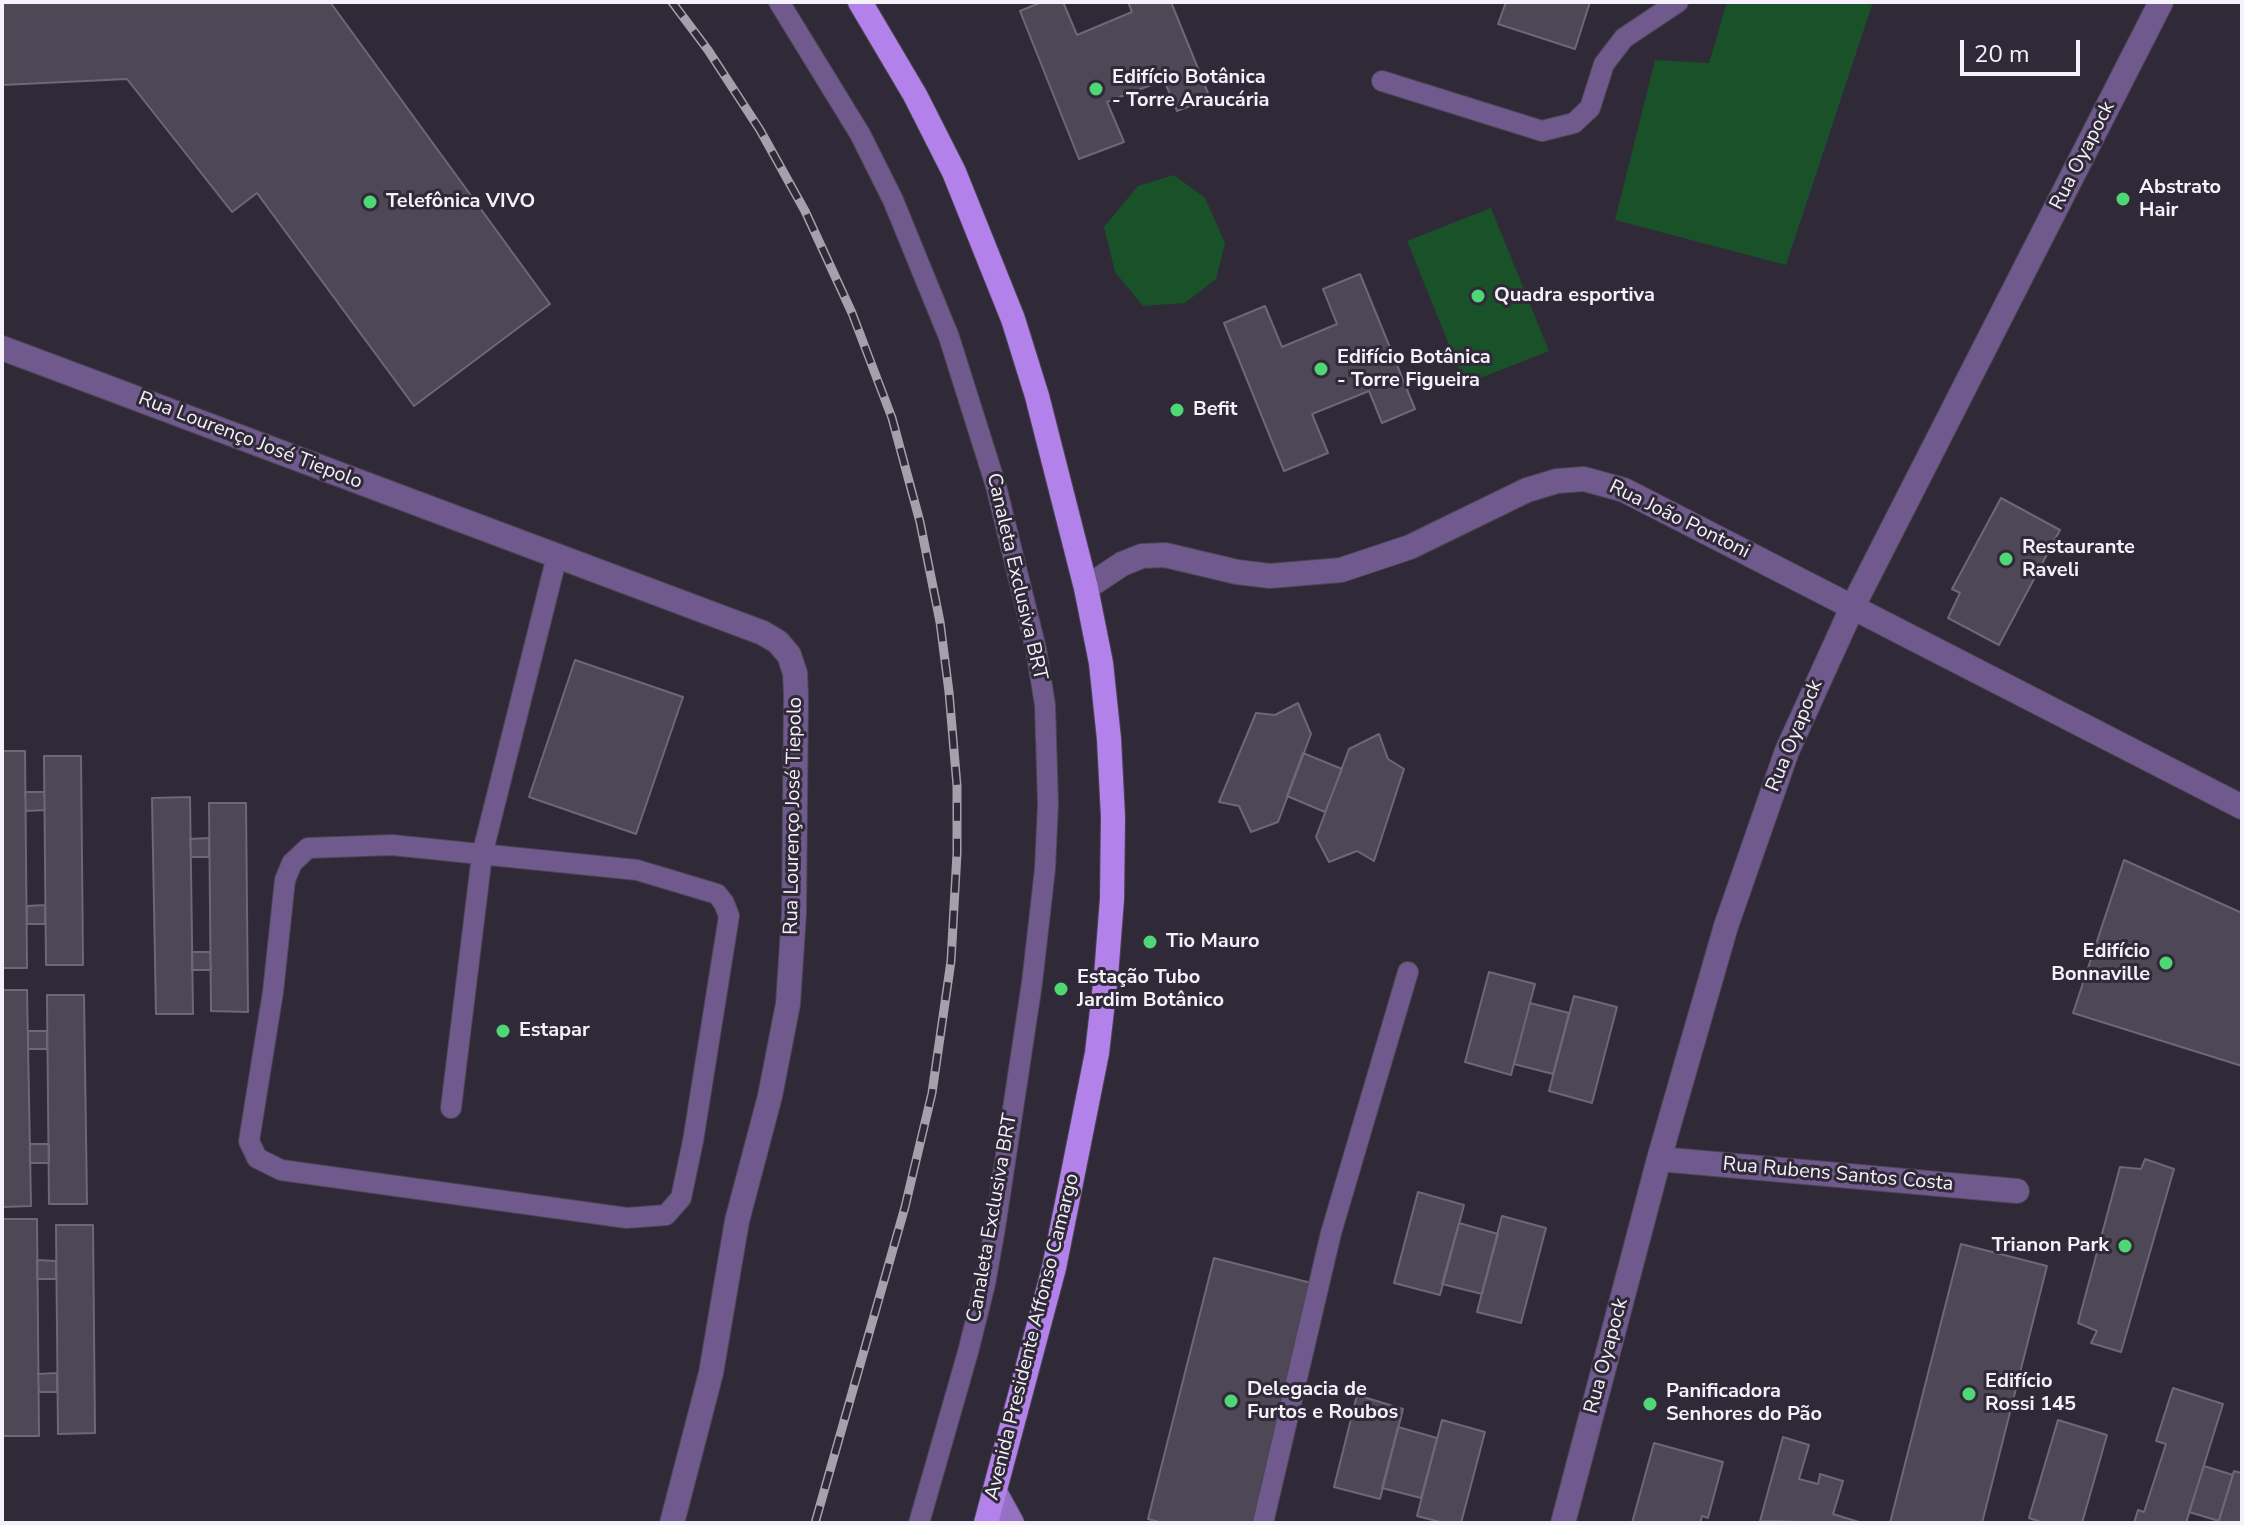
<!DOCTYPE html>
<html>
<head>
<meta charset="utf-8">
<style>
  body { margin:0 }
  #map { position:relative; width:2244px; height:1525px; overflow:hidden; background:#302a38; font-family:"Nunito Sans",sans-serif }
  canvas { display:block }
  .frame { position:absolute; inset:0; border:4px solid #f4f1fa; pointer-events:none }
  .scale { position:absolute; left:1960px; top:40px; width:120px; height:36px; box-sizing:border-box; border:4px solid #f4f1fa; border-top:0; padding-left:10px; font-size:24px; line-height:28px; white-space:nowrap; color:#f4f1fa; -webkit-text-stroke:6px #302a38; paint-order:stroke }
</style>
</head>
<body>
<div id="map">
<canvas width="2244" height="1525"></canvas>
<div class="frame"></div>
<div class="scale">20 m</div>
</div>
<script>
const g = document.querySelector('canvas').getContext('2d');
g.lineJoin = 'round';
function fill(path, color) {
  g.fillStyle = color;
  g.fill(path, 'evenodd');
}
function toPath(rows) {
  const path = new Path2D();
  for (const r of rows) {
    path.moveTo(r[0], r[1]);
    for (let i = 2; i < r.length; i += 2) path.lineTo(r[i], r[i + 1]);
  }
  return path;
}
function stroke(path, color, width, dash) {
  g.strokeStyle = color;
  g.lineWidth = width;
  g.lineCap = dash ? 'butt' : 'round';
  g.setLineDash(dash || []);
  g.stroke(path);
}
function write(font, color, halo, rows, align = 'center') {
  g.font = font + ' "Nunito Sans",sans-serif';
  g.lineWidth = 6;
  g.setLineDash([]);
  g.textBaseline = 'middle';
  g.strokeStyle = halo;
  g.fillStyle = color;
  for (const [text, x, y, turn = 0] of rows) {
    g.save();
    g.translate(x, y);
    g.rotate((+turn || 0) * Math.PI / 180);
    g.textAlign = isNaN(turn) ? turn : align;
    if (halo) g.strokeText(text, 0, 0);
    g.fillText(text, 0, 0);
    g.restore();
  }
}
const green = toPath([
  [1727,2,1873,2,1786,265,1615,220,1655,60,1709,63],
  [1174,175,1205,198,1225,243,1216,279,1185,303,1143,306,1115,272,1104,227,1138,186],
  [1491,208,1549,351,1465,384,1407,241]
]);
const building = toPath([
  [2,2,330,2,550,304,414,406,257,193,232,212,127,79,2,85,2,2],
  [1042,2,1063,2,1077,35,1132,12,1128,2,1171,2,1210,98,1177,111,1164,80,1107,102,1124,142,1079,159,1020,11,1042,2],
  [1506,2,1590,2,1575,49,1498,24,1506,2],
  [1360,274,1415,409,1382,423,1369,391,1312,414,1328,453,1284,471,1224,323,1265,306,1282,347,1337,324,1323,289,1360,274],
  [2001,498,2060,530,1999,645,1948,618,1960,593,1952,589,2001,498],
  [575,660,683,697,636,834,529,797,575,660],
  [1298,703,1311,734,1278,822,1251,832,1239,806,1219,802,1256,713,1275,715,1298,703],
  [1379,734,1388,759,1404,769,1374,861,1357,851,1329,862,1316,837,1349,749,1379,734],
  [2,751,25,751,27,968,2,968,2,751],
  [1303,753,1342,769,1325,812,1287,796,1303,753],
  [44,756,81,756,83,965,46,965,44,756],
  [25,792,44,792,45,810,26,811,25,792],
  [190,797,193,1014,156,1014,152,798,190,797],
  [209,803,246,803,248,1012,211,1011,209,803],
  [209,838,209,857,191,857,190,839,209,838],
  [2124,860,2242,913,2242,1066,2073,1013,2124,860],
  [45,905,45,924,27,924,27,906,45,905],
  [192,952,210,952,211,970,192,970,192,952],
  [1489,972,1535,984,1511,1075,1465,1062,1489,972],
  [2,990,27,990,31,1206,2,1207,2,990],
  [47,995,84,995,87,1204,49,1204,47,995],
  [1574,996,1617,1007,1592,1103,1549,1091,1574,996],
  [1530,1003,1569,1013,1553,1074,1514,1064,1530,1003],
  [28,1031,47,1031,47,1049,28,1049,28,1031],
  [30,1144,49,1144,49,1163,30,1163,30,1144],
  [2145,1159,2174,1169,2121,1352,2091,1343,2097,1331,2078,1323,2120,1167,2141,1169,2145,1159],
  [1418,1192,1464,1205,1440,1295,1394,1283,1418,1192],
  [1502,1216,1546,1228,1521,1323,1477,1312,1502,1216],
  [2,1219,37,1219,39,1436,2,1436,2,1219],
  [1459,1223,1498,1234,1482,1294,1442,1284,1459,1223],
  [56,1225,93,1225,95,1433,58,1434,56,1225],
  [1961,1244,2047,1266,1982,1523,1890,1523,1961,1244],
  [1214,1258,1315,1284,1255,1523,1163,1523,1148,1519,1214,1258],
  [37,1260,56,1261,56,1279,37,1279,37,1260],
  [57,1373,57,1392,39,1392,38,1374,57,1373],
  [2173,1388,2223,1404,2186,1523,2134,1523,2138,1510,2144,1512,2166,1444,2156,1441,2173,1388],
  [1357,1395,1403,1409,1380,1499,1334,1487,1357,1395],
  [1442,1420,1485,1432,1461,1523,1444,1523,1417,1516,1442,1420],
  [2058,1420,2107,1435,2082,1523,2044,1523,2029,1518,2058,1420],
  [1398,1427,1437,1438,1421,1498,1382,1488,1398,1427],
  [1783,1437,1809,1445,1799,1479,1818,1484,1820,1474,1843,1481,1833,1514,1862,1523,1760,1521,1783,1437],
  [1654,1443,1723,1462,1708,1518,1702,1516,1700,1523,1632,1523,1654,1443],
  [2204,1466,2233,1475,2219,1521,2189,1512,2204,1466],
  [2242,1470,2242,1523,2218,1523,2234,1471,2241,1473,2242,1470]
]);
const lane = toPath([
  [779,2,860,134,893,200,949,337,996,486,1036,649,1045,705,1048,804,1045,869,1032,983,995,1228,985,1284,968,1352,919,1523],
  [1382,81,1542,131,1574,123,1590,108,1604,64,1624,38,1678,2],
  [392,845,637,870,717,894,724,903,729,916,693,1141,681,1198,666,1215,627,1218,281,1170,257,1158,249,1141,273,992,285,880,292,863,308,848,392,845],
  [451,1108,482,855,557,556],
  [1263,1523,1331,1233,1408,972]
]);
const street = toPath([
  [2,348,763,633,778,642,789,655,795,673,796,695,794,913,788,1004,770,1096,737,1221,711,1373,672,1523],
  [1086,588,1122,564,1142,556,1165,555,1237,572,1270,576,1341,570,1410,547,1527,490,1557,481,1584,479,1624,490,2242,807],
  [1659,1159,2017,1191],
  [1563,1523,1659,1159,1726,926,1787,751,1852,608,2161,2]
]);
const secondary = toPath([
  [995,1492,1012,1523]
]);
const primary = toPath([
  [860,2,915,95,954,172,1013,319,1037,396,1086,588,1101,663,1109,739,1113,817,1112,899,1106,976,1097,1053,1054,1268,986,1523]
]);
const rail = toPath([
  [672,2,708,50,760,130,805,211,852,313,892,418,920,522,940,622,949,692,957,786,957,853,951,961,932,1093,905,1207,815,1523]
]);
const markers = [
  [1096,89,8,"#4fd675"],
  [2123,199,8,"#4fd675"],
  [370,202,8,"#4fd675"],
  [1478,296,8,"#4fd675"],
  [1321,369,8,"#4fd675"],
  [1177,410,8,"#4fd675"],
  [2006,559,8,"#4fd675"],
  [1150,942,8,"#4fd675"],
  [2166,963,8,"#4fd675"],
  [1061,989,8,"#4fd675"],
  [503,1031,8,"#4fd675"],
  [2125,1246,8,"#4fd675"],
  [1969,1394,8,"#4fd675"],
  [1231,1401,8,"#4fd675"],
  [1650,1404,8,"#4fd675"]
];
const poiNames = [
  ["Edifício Botânica",1112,78],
  ["- Torre Araucária",1112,101],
  ["Abstrato",2139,188],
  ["Hair",2139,211],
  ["Telefônica VIVO",386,202],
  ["Quadra esportiva",1494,296],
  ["Edifício Botânica",1337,358],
  ["- Torre Figueira",1337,381],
  ["Befit",1193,410],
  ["Restaurante",2022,548],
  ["Raveli",2022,571],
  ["Tio Mauro",1166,942],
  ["Edifício",2150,952,"right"],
  ["Bonnaville",2150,975,"right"],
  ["Estação Tubo",1077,978],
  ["Jardim Botânico",1077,1001],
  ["Estapar",519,1031],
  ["Trianon Park",2109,1246,"right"],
  ["Edifício",1985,1382],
  ["Rossi 145",1985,1405],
  ["Delegacia de",1247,1390],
  ["Furtos e Roubos",1247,1413],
  ["Panificadora",1666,1392],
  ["Senhores do Pão",1666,1415]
];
const streetNames = [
  ["Rua Oyapock",2083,156,-63],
  ["Rua Lourenço José Tiepolo",250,441,21],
  ["Rua João Pontoni",1679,520,26],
  ["Canaleta Exclusiva BRT",1016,577,77],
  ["Rua Oyapock",1795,736,-68],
  ["Rua Lourenço José Tiepolo",794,816,-89],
  ["Rua Rubens Santos Costa",1838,1175,5],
  ["Canaleta Exclusiva BRT",993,1218,-80],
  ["Avenida Presidente Affonso Camargo",1033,1337,-76],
  ["Rua Oyapock",1607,1356,-75]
];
fill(green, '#195129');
fill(building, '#4d4756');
stroke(building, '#6d6777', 2);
stroke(lane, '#4b4653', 22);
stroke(street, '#4b4653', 26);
stroke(secondary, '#4b4653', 26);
stroke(primary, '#4b4653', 26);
stroke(lane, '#70598c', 20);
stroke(street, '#70598c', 24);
stroke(secondary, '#9571c1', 24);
stroke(primary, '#b282ea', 24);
stroke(rail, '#a5a0ab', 9);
stroke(rail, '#302a38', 6, [18]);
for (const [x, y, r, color] of markers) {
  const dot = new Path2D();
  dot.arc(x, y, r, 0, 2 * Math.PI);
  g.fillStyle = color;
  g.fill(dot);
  stroke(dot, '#302a38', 3);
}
write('bold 20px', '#f4f1fa', '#302a38', poiNames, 'left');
write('20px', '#f4f1fa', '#302a38', streetNames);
</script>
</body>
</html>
